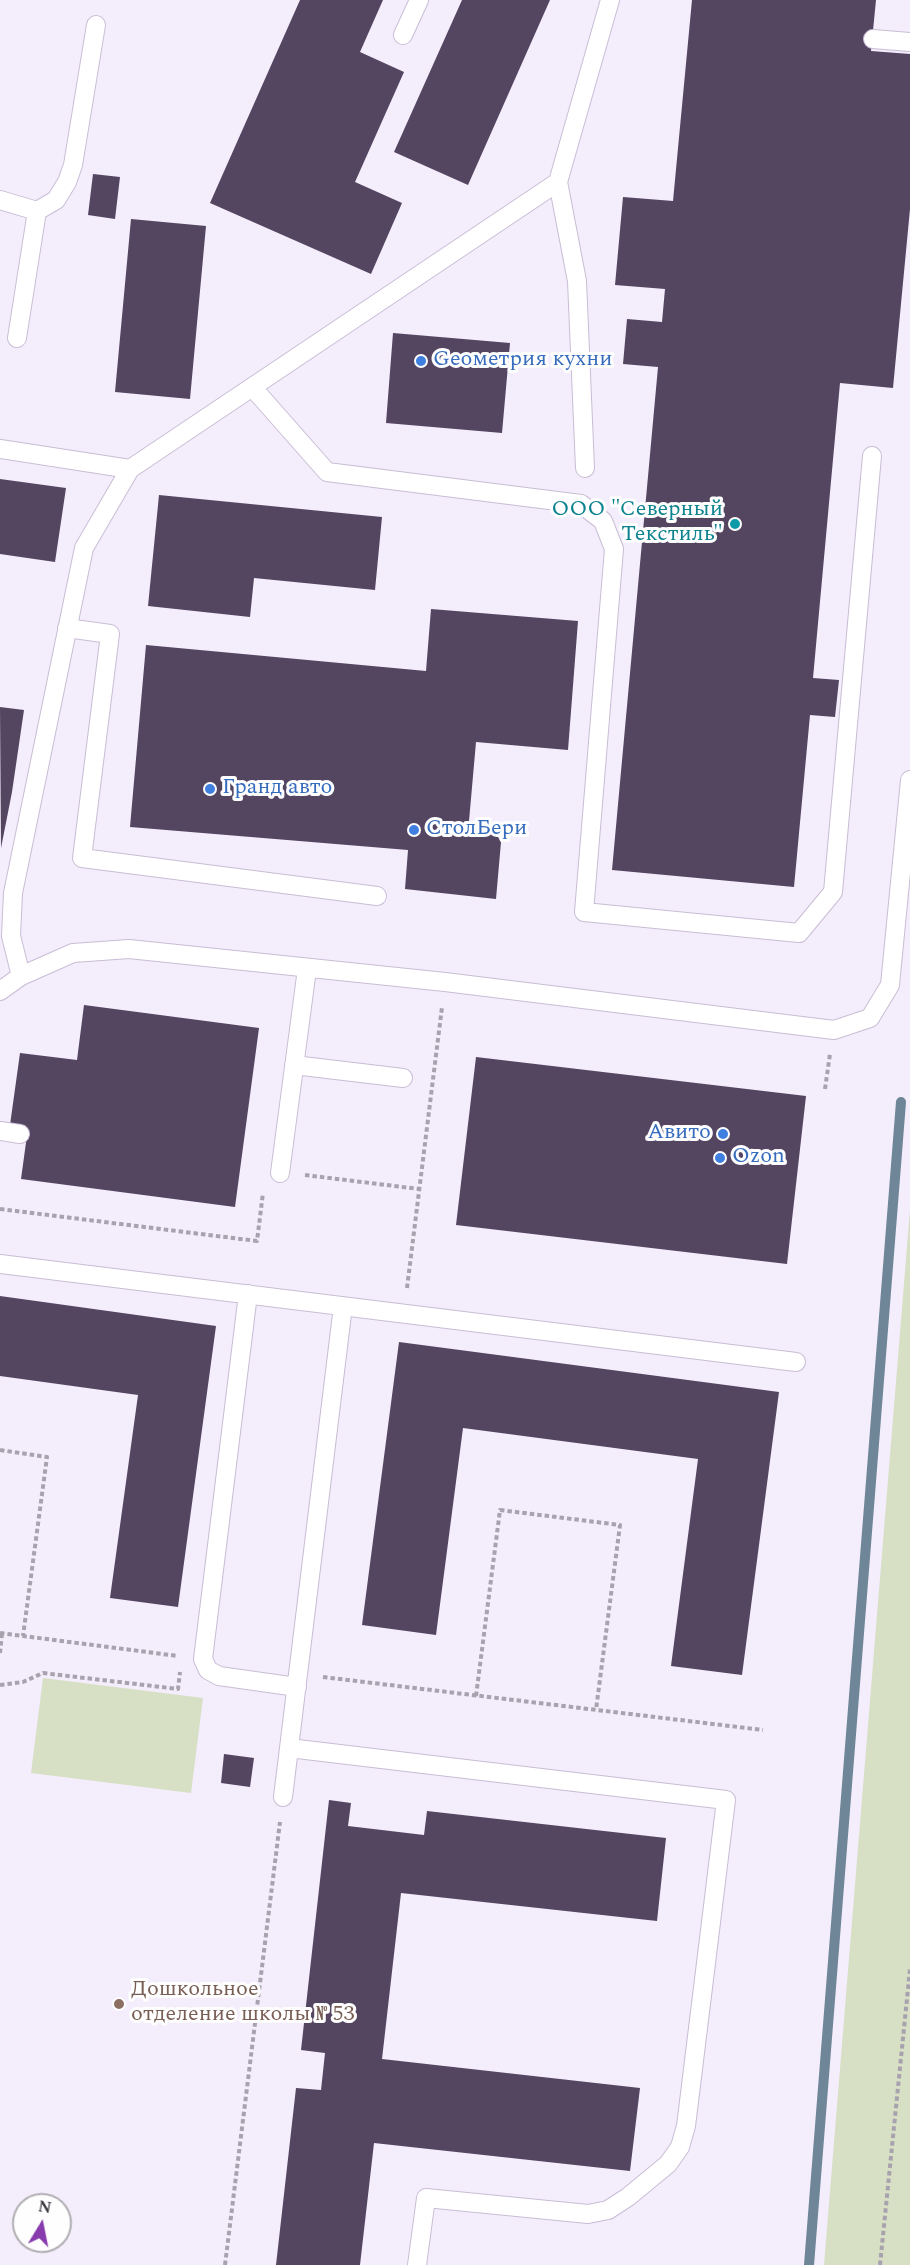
<!DOCTYPE html>
<html>
<head>
<meta charset="utf-8">
<style>
  body { margin:0 }
  #map { position:relative; width:910px; height:2265px; overflow:hidden; background:#f4edfc; font-family:Spectral,serif }
  canvas { display:block }
  .north { position:absolute; left:12px; top:2193px; width:60px; height:60px; box-sizing:border-box; background:#fefefe; border:2px solid #b0aeb2; border-radius:50%; rotate:10deg; font-size:16px; font-weight:700; line-height:24px; text-align:center; color:#3a363f }
  .north::after { content:''; display:block; margin:auto; width:21px; height:27px; background:#873bac; clip-path:polygon(50% 0,100% 100%,50% 72%,0 100%) }
</style>
</head>
<body>
<div id="map">
<canvas width="910" height="2265"></canvas>
<div class="north">N</div>
</div>
<script>
const g = document.querySelector('canvas').getContext('2d');
g.lineJoin = 'round';
function fill(path, color) {
  g.fillStyle = color;
  g.fill(path, 'evenodd');
}
function toPath(rows) {
  const path = new Path2D();
  for (const r of rows) {
    path.moveTo(r[0], r[1]);
    for (let i = 2; i < r.length; i += 2) path.lineTo(r[i], r[i + 1]);
  }
  return path;
}
function stroke(path, color, width, dash) {
  g.strokeStyle = color;
  g.lineWidth = width;
  g.lineCap = dash ? 'butt' : 'round';
  g.setLineDash(dash || []);
  g.stroke(path);
}
function write(font, color, halo, rows, align = 'center') {
  g.font = font + ' Spectral,serif';
  g.lineWidth = 6;
  g.setLineDash([]);
  g.textBaseline = 'middle';
  g.strokeStyle = halo;
  g.fillStyle = color;
  for (const [text, x, y, turn = 0] of rows) {
    g.save();
    g.translate(x, y);
    g.rotate((+turn || 0) * Math.PI / 180);
    g.textAlign = isNaN(turn) ? turn : align;
    if (halo) g.strokeText(text, 0, 0);
    g.fillText(text, 0, 0);
    g.restore();
  }
}
const green = toPath([
  [910,1210,910,2265,824,2265],
  [43,1678,203,1698,191,1793,31,1773]
]);
const stream = toPath([
  [809,2265,901,1102]
]);
const building = toPath([
  [300,0,383,0,360,52,404,72,355,182,402,203,371,274,210,203],
  [462,0,550,0,468,185,394,152],
  [692,0,876,0,871,51,910,54,910,209,893,388,840,383,813,678,839,680,835,717,810,715,794,887,612,870,658,367,623,364,627,319,662,322,665,289,615,285,623,197,673,201],
  [93,174,120,177,115,219,88,215],
  [131,219,206,226,190,399,115,392],
  [393,333,510,343,502,433,386,423],
  [0,479,66,488,55,562,0,554],
  [159,495,382,517,375,590,254,578,250,617,148,606],
  [431,609,578,621,568,750,476,742,469,821,491,825,501,842,496,899,405,889,408,850,130,827,146,645,426,671],
  [0,707,24,710,12,792,1,848],
  [84,1005,259,1028,235,1207,21,1179,28,1128,10,1125,20,1053,77,1060],
  [476,1057,806,1096,787,1264,456,1225],
  [0,1296,216,1326,178,1607,110,1598,138,1395,0,1376],
  [399,1342,779,1392,742,1675,671,1666,698,1459,463,1428,436,1635,362,1625],
  [224,1754,254,1758,250,1787,221,1783],
  [329,1800,351,1803,348,1826,424,1835,427,1811,666,1838,657,1921,401,1893,382,2059,640,2088,630,2171,374,2143,360,2265,276,2265,296,2088,321,2090,325,2053,301,2050]
]);
const path = toPath([
  [825,1089,830,1054],
  [305,1175,419,1189],
  [0,1209,257,1241,263,1193],
  [407,1288,442,1007],
  [0,1450,47,1457,23,1636],
  [0,1633,178,1656],
  [0,1653,2,1633],
  [323,1677,763,1730],
  [0,1685,23,1682,43,1673,178,1689,180,1672],
  [476,1696,500,1510,620,1525,596,1710],
  [225,2265,280,1822],
  [880,2265,910,1969]
]);
const lane = toPath([
  [403,35,419,0],
  [873,39,910,42],
  [558,182,577,281,585,468],
  [0,200,37,211,56,200,67,182,73,165,96,25],
  [17,338,37,211],
  [253,388,327,472,581,504,603,521,614,549,584,912,799,933,833,892,872,456],
  [0,449,130,469],
  [67,628,110,634,82,858,377,896],
  [21,976,11,936,13,893,84,548,130,469,558,182,610,0],
  [0,991,21,976,73,953,129,949,445,982,834,1030,870,1018,890,985,910,780],
  [294,1065,403,1078],
  [0,1131,20,1134],
  [280,1173,307,969],
  [0,1264,796,1362],
  [248,1294,203,1659,208,1670,219,1676,297,1687],
  [289,1748,726,1800,686,2126,680,2147,668,2164,628,2197,608,2210,588,2214,426,2198,417,2265],
  [283,1797,343,1306]
]);
const markers = [
  [421,361,6,"#3f7fe0"],
  [735,524,6,"#0f9aa8"],
  [210,789,6,"#3f7fe0"],
  [414,830,6,"#3f7fe0"],
  [723,1134,6,"#3f7fe0"],
  [720,1158,6,"#3f7fe0"],
  [119,2004,6,"#8d6e63"]
];
const shopNames = [
  ["Geoметрия кухни",433,361],
  ["Гранд авто",222,789],
  ["СтолБери",426,830],
  ["Авито",711,1134,"right"],
  ["Ozon",732,1158]
];
const cultureNames = [
  ["ООО \"Северный",723,511],
  ["Текстиль\"",723,536]
];
const educationNames = [
  ["Дошкольное",131,1991],
  ["отделение школы № 53",131,2016]
];
fill(green, '#d7dfc5');
stroke(stream, '#6e8697', 10);
fill(building, '#544561');
stroke(lane, '#c9bdd5', 20);
stroke(path, '#a8a2ae', 4, [4.5, 3]);
stroke(lane, '#fff', 18);
for (const [x, y, r, color] of markers) {
  const dot = new Path2D();
  dot.arc(x, y, r, 0, 2 * Math.PI);
  g.fillStyle = color;
  g.fill(dot);
  stroke(dot, '#fefefe', 2);
}
write('22px', '#366cbe', '#fefefe', shopNames, 'left');
write('22px', '#0d838f', '#fefefe', cultureNames, 'right');
write('22px', '#785e54', '#fefefe', educationNames, 'left');
</script>
</body>
</html>
